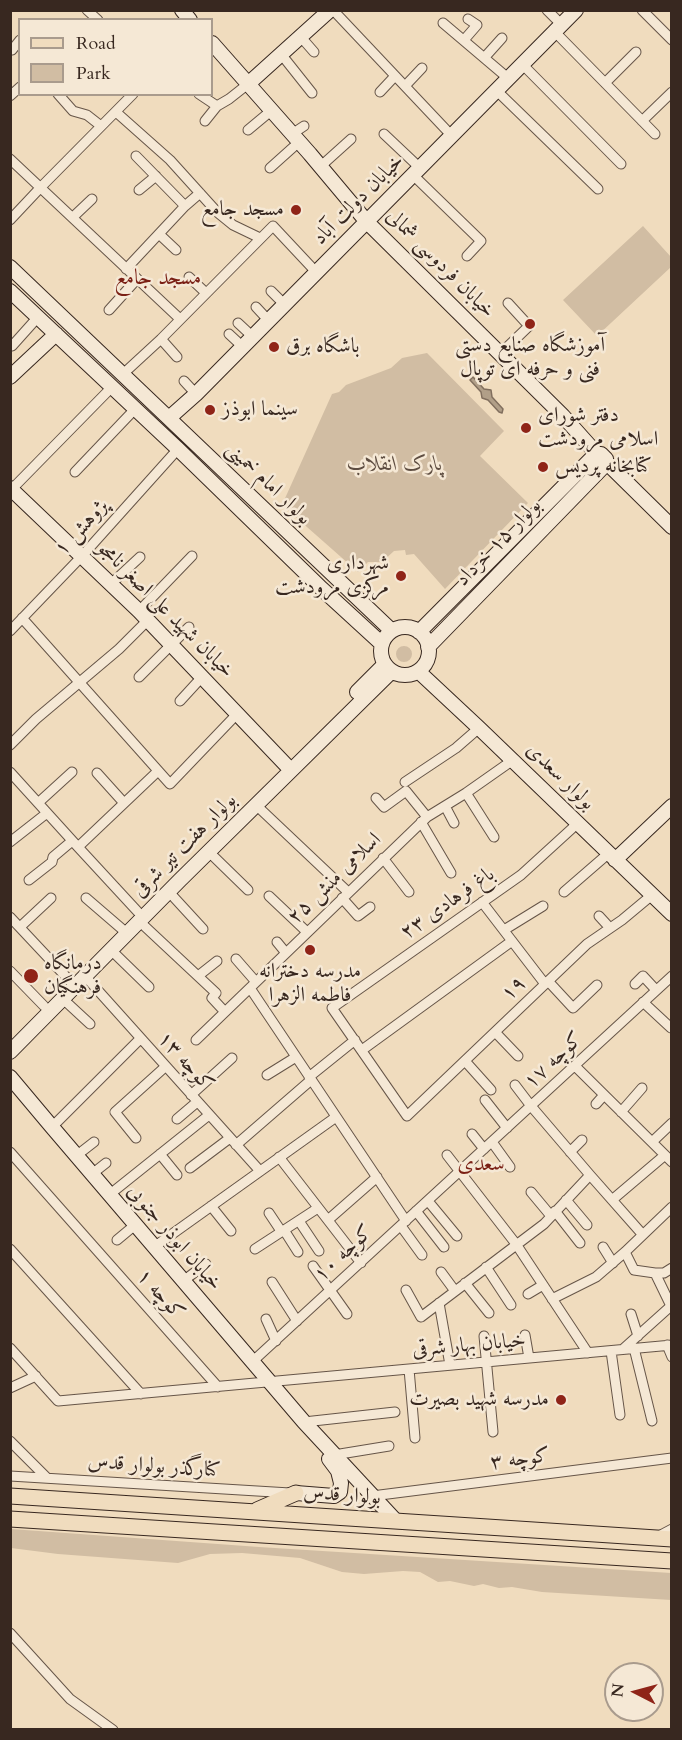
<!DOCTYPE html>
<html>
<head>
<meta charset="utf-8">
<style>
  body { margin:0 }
  #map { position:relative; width:682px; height:1740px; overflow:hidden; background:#f0dcbe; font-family:Cardo,serif }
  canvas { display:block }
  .frame { position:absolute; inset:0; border:12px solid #382820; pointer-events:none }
  .legend { position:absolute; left:18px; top:18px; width:195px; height:78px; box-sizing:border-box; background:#f5e8d5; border:2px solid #a99b8d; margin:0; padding:8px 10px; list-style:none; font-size:18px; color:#382820 }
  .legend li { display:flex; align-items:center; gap:12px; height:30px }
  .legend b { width:30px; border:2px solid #a99b8d }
  .north { position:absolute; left:604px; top:1662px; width:60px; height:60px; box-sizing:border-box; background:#f5e8d5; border:2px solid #a99b8d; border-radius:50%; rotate:276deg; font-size:16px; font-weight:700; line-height:24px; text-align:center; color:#382820 }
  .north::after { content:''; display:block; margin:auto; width:21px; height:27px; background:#8f2418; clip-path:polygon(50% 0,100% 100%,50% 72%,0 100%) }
</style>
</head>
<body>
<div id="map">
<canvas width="682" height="1740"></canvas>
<div class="frame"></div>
<ul class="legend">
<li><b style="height:8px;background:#f0dcbe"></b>Road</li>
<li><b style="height:16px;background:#d1bda3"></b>Park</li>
</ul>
<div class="north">N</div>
</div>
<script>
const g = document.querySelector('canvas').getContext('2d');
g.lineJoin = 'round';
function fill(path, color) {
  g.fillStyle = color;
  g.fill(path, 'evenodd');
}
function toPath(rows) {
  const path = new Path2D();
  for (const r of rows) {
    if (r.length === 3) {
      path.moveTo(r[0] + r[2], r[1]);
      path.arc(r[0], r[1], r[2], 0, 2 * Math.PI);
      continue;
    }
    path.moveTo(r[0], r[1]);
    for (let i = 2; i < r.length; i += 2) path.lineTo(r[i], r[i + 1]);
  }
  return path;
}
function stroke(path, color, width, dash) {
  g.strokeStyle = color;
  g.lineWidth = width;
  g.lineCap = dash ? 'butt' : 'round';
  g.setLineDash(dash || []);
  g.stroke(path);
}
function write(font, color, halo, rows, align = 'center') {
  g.font = font + ' Cardo,Amiri,serif';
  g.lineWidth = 5;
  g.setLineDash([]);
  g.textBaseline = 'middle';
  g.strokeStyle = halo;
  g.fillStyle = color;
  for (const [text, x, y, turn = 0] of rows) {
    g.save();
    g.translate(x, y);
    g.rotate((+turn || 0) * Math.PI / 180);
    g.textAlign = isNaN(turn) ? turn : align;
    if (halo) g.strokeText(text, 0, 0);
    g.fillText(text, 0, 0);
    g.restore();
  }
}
const green = toPath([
  [643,226,671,257,671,267,597,336,563,300],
  [427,353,504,431,480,456,528,503,445,589,414,554,406,555,405,550,394,551,382,562,368,562,358,572,282,505,332,394,339,392,346,385,391,368,402,358],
  [404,654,8],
  [11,1529,259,1547,671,1573,671,1600,542,1592,512,1587,499,1588,483,1584,474,1586,450,1581,438,1582,420,1572,403,1571,364,1574,342,1572,300,1558,242,1553,210,1554,178,1563,58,1554,11,1548]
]);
const water = toPath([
  [473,377,484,389,491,390,492,397,503,409,502,413,499,412,488,400,482,398,481,392,470,380,473,377]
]);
const street = toPath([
  [87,10,98,20],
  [333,10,452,136],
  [547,10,562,25],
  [642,10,672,40],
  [443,23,509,79],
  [555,32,655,134],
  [300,36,314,52],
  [464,40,477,25,468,19],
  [12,50,20,40],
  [281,54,312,93],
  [484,58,502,38],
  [523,65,621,164],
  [605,83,636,52],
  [405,86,422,68],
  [497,91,598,189],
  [380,92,395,76],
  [58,94,73,111,87,115,101,126],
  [199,94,217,106],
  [10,96,20,87],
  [116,112,170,160,217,212,233,225,260,238],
  [205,121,217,106,229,99,248,84],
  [642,121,672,92],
  [248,130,272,110],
  [292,134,304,126],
  [384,134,420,168],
  [136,156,185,206],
  [10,159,180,319],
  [321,166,351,139],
  [270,168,299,142],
  [413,175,481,241,467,256],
  [139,190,156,176],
  [73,217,92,199],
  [10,220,41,187,133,94],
  [159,234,176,250],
  [126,269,185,206,200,193],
  [189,277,206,293],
  [271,291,285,305],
  [256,307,269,321],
  [109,310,137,279],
  [238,323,253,337],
  [229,334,243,347],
  [161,339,177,357],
  [12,346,38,317],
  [500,354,529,326,508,303],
  [123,374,161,339,273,226,317,273],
  [184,381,196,394],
  [75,472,135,409],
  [10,491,112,387],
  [111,584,140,557],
  [139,611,192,556],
  [22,618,170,784,237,714],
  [10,631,82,556,178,449],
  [139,677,189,627],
  [180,701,202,677],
  [10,745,36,719,119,649,148,620],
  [10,772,78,847,138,912],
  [97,773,124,803],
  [405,782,456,748,479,728],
  [466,793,494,837],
  [376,798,384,807,406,791,427,817],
  [38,803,72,772],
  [256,805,348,892],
  [445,806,454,823],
  [421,822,451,873],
  [578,823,521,875,332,1008,407,1116,587,944,622,920,652,895],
  [10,842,47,813],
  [78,847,158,771],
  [209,852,248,890],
  [383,858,409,892],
  [29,880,52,862,53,857,72,841],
  [169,892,203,929],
  [564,892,609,853],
  [269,896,307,932],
  [86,898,122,929],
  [342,898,358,916,370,907],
  [482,902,545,984],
  [599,916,610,928],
  [10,917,70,981],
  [139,921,216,993,212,998,225,1012],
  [20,927,51,898],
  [504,930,543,906],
  [277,942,286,953],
  [111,950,149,987],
  [236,959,256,982],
  [10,971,44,1006],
  [85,976,260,1171],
  [198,976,217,961],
  [548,981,573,1008,597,985],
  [635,984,643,976,656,990],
  [250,988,406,1221],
  [63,999,90,1024],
  [643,1002,671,1028],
  [495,1032,518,1056],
  [196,1040,427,817,466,793,513,760],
  [362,1050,512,941],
  [465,1061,491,1090],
  [575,1066,672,1162],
  [267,1075,296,1057],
  [309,1077,355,1040],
  [515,1085,531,1106,590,1175,643,1235],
  [191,1095,232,1058],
  [485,1100,507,1128],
  [596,1104,604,1095],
  [621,1112,642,1088],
  [177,1119,197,1102],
  [52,1127,140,1039],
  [472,1134,484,1149],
  [136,1138,115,1112,165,1067],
  [492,1142,510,1167],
  [652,1142,672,1123],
  [236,1145,311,1080],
  [10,1152,218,1387],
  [570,1152,582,1140],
  [160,1154,177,1175],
  [447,1155,516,1244,588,1353],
  [76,1156,94,1142],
  [279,1157,361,1263],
  [190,1168,230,1138],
  [92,1174,106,1163],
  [531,1192,551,1216],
  [109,1195,209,1115],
  [566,1200,587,1225],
  [612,1200,665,1155],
  [428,1201,457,1236],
  [211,1206,231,1231],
  [416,1211,444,1247],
  [555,1211,580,1243],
  [269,1213,281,1231],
  [328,1220,377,1177],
  [299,1221,319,1251],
  [401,1226,422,1255],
  [284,1230,298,1252],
  [117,1240,135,1225],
  [154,1247,336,1117],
  [603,1247,613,1263],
  [10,1249,141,1394],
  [255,1249,318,1208],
  [625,1252,634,1270,655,1273,671,1306],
  [313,1266,347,1314],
  [486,1267,511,1305],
  [441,1272,455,1291],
  [655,1273,664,1273,672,1268],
  [183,1281,206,1264],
  [272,1282,297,1321],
  [465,1283,489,1313],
  [406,1290,421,1317,544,1224,590,1175],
  [528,1294,543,1285],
  [552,1299,596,1277,625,1252,672,1207],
  [439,1303,450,1365],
  [631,1314,638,1336],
  [266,1319,276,1341],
  [525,1335,529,1358],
  [484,1336,493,1432],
  [667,1345,672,1357],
  [10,1348,58,1401,672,1345],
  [634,1348,652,1421],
  [623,1349,672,1305],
  [611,1351,620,1415],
  [252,1362,672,976],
  [409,1369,415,1438],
  [10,1388,36,1376],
  [304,1422,395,1412],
  [10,1441,47,1478],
  [334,1455,389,1446],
  [10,1476,290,1493],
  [372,1496,672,1458],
  [657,1537,672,1529],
  [10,1633,70,1699,113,1730]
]);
const secondary = toPath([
  [182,10,190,20],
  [212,43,310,154,367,222,563,416,597,454],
  [248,84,330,10],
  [10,267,392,631],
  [10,291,178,449,322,589,382,644],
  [10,377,56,334],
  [169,418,196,394,576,10],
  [606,462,672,527],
  [10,488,139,611,286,765],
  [405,651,24],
  [419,632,593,457],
  [428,647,604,466,606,459,601,454,597,454,593,457,592,461,593,465,601,468],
  [418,671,479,728,672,914],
  [357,692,385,664],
  [615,860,672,806],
  [10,1052,180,880,392,671],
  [10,1077,52,1127,304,1422,395,1520],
  [296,1493,334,1496,340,1492,341,1483,338,1471,329,1459]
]);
const primary = toPath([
  [10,1496,672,1539],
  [257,1510,296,1493],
  [10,1519,672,1561]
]);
const markers = [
  [296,210,6,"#8f2418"],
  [530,324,6,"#8f2418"],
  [274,347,6,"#8f2418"],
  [210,410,6,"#8f2418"],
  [526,428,6,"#8f2418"],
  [543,467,6,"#8f2418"],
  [401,576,6,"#8f2418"],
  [310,950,6,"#8f2418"],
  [31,976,8,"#8f2418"],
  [561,1400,6,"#8f2418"]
];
const streetNames = [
  ["خیابان دولت آباد",359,200,-45],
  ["خیابان فردوسی شمالی",440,264,45],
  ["بولوار امام خمینی",268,484,44],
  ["پژوهش ۱",82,528,-47],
  ["بولوار ۱۵ خرداد",499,543,-46],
  ["خیابان شهید علی اصغر نامجو",165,610,45],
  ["بولوار سعدی",560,777,44],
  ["بولوار هفت تیر شرقی",185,846,-45],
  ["اسلامی منش ۲۵",335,879,-44],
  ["باغ فرهادی ۲۳",448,904,-35],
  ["۱۹",514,989,-44],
  ["کوچه ۱۷",554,1061,-43],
  ["کوچه ۱۳",185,1062,48],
  ["خیابان ابوذر جنوبی",174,1238,49],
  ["کوچه ۱۰",344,1254,-43],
  ["کوچه ۱",160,1295,48],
  ["خیابان بهار شرقی",469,1346,-5],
  ["کوچه ۳",520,1460,-7],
  ["کنارگذر بولوار قدس",154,1467,4],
  ["بولوار قدس",342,1496,4]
];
const poiNames = [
  ["مسجد جامع",284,210,"right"],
  ["آموزشگاه صنایع دستی",530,346,"center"],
  ["فنی و حرفه ای توپال",530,370,"center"],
  ["باشگاه برق",286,347],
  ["سینما ابوذز",222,410],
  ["دفتر شورای",538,416],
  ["اسلامی مرودشت",538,440],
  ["کتابخانه پردیس",555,467],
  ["شهرداری",389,564,"right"],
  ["مرکزی مرودشت",389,588,"right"],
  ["درمانگاه",44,964],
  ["فرهنگیان",44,988],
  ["مدرسه دخترانه",310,972,"center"],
  ["فاطمه الزهرا",310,996,"center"],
  ["مدرسه شهید بصیرت",549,1400,"right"]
];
const parkNames = [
  ["پارک انقلاب",395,465]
];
const neighbourhoodNames = [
  ["مسجد جامع",158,279],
  ["سعدی",481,1165]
];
fill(green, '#d1bda3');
fill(water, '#b19f88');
stroke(water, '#816f5e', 1.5);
stroke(street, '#665548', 11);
stroke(secondary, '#382820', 16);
stroke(primary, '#382820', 17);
stroke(street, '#f5e8d5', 9);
stroke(secondary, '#f5e8d5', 14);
stroke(primary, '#f0dcbe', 15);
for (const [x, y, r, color] of markers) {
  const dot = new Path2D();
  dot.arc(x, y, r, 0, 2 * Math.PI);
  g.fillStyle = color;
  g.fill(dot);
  stroke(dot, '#f5e8d5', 2);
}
write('21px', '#382820', '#f5e8d5', streetNames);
write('21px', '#382820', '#f5e8d5', poiNames, 'left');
write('italic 21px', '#5e4d41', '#f5e8d5', parkNames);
write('22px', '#7a1f14', '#f5e8d5', neighbourhoodNames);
</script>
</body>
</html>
